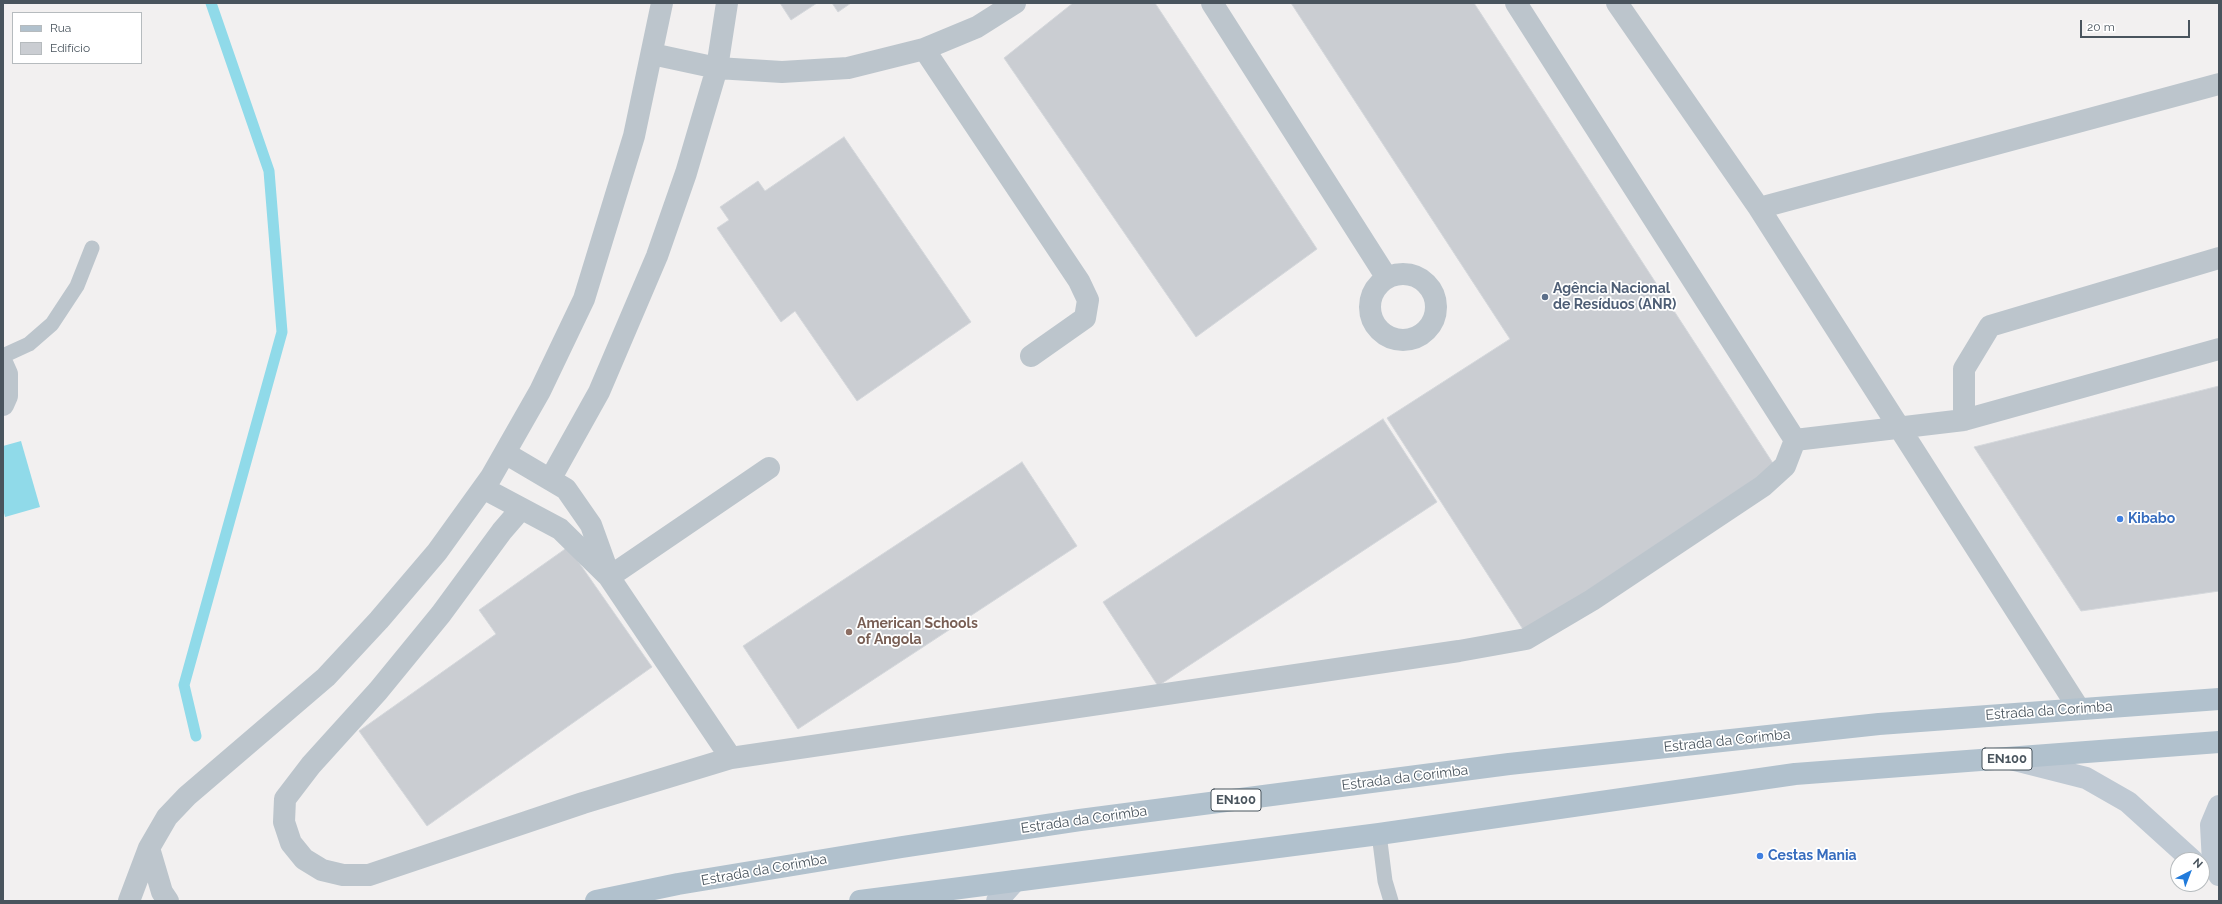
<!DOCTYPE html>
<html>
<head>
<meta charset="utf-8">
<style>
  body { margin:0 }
  #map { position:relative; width:2222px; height:904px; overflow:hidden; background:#f2f0f0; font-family:Raleway,sans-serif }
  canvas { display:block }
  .frame { position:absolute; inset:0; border:4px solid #49545d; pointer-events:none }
  .legend { position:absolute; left:12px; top:12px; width:130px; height:52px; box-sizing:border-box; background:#fff; border:1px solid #b6bbbe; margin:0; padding:5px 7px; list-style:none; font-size:12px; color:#49545d }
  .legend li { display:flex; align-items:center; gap:8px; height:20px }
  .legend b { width:20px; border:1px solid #b6bbbe }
  .north { position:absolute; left:2170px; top:852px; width:40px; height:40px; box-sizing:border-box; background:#fff; border:1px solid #b6bbbe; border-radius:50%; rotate:42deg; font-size:11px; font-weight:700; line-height:16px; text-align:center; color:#49545d }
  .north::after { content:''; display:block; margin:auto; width:14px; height:18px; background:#217bdb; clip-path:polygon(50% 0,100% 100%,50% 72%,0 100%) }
  .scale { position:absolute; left:2080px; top:20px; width:110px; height:18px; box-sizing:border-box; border:2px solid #49545d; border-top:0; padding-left:5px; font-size:12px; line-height:14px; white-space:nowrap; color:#49545d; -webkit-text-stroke:3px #fff; paint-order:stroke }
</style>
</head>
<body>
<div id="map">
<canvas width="2222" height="904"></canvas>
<div class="frame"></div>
<ul class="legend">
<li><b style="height:5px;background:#b1c1cd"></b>Rua</li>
<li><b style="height:11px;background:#cacdd2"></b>Edifício</li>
</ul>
<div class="north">N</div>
<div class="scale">20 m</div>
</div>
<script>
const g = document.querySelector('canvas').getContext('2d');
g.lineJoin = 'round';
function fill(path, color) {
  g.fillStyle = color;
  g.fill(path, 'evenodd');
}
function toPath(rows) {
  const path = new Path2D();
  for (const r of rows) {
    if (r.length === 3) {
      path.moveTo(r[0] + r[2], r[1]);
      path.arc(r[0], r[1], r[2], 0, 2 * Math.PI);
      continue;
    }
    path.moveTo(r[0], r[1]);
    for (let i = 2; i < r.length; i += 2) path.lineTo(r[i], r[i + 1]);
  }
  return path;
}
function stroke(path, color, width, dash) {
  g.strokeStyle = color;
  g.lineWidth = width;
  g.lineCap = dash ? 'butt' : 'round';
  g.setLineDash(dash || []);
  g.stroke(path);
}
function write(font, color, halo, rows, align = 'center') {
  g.font = font + ' Raleway,sans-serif';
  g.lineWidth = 3.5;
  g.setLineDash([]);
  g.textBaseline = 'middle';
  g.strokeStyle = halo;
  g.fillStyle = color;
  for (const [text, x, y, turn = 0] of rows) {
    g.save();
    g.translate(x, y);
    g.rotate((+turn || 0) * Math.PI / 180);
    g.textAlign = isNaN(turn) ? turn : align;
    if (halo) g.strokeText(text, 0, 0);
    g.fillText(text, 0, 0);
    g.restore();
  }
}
const water = toPath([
  [21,441,40,507,5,517,3,509,3,446]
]);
const stream = toPath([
  [196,736,184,685,282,332,269,171,211,3]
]);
const building = toPath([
  [780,3,817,3,791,20,780,3],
  [832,3,851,3,838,12,832,3],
  [1073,3,1155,3,1317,249,1196,337,1004,58,1073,3],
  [1291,3,1474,3,1778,471,1526,634,1387,418,1510,339,1291,3],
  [844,137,971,322,857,401,795,311,781,322,717,228,729,220,720,207,758,181,765,191,844,137],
  [2219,386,2219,591,2081,611,1974,447,2219,386],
  [1383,419,1437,502,1158,686,1103,602,1383,419],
  [1022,462,1077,546,798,729,743,646,1022,462],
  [568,547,652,667,427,826,359,731,496,634,479,610,568,547]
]);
const lane = toPath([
  [3,356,29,344,52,324,77,286,92,248],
  [1379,834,1385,881,1391,901]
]);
const street = toPath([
  [1212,3,1387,278],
  [1617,3,1759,208,2079,709],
  [924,49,1079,281,1088,300,1085,318,1031,356],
  [652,54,717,68,782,72,848,68,924,49,977,27,1015,3],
  [1759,208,2219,84],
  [1403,307,33],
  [3,365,7,374,7,396,3,405],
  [1964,420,1964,369,1990,326,2219,258],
  [1795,440,1964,420,2219,349],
  [505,453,566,489,591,525,608,572],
  [551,478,599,392,657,256,686,173,717,68,727,3],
  [483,488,560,529,609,577,731,758],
  [521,509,502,531,441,614,378,691,311,765,285,799,284,822,291,843,304,859,322,870,343,875,369,875,583,803,731,758,1459,651,1526,639,1592,600,1763,486,1785,466,1795,440,1516,3],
  [609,577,769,468],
  [149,848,162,892,168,901],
  [129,901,149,848,167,817,187,796,326,677,379,620,437,552,491,477,540,391,584,299,634,136,662,3]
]);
const secondary = toPath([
  [2011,759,2086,778,2128,802,2192,860],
  [2219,806,2211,825,2213,863,2219,875],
  [997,901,1015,881]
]);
const primary = toPath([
  [596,901,678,884,902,847,1080,820,1509,764,1879,724,2219,699],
  [860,901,1379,834,1795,774,2219,742]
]);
const markers = [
  [1545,297,4,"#5c6f8a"],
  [2120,519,4,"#3f7fe0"],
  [849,632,4,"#8d6e63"],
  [1760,856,4,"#3f7fe0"]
];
const shields = [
  [2007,759,50],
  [1236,800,50]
];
const shieldNames = [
  ["EN100",2007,759],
  ["EN100",1236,800]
];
const serviceNames = [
  ["Agência Nacional",1553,289],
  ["de Resíduos (ANR)",1553,305]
];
const shopNames = [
  ["Kibabo",2128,519],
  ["Cestas Mania",1768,856]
];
const educationNames = [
  ["American Schools",857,624],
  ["of Angola",857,640]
];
const streetNames = [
  ["Estrada da Corimba",2049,711,-4],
  ["Estrada da Corimba",1727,741,-6],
  ["Estrada da Corimba",1405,778,-7],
  ["Estrada da Corimba",1084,820,-8],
  ["Estrada da Corimba",764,870,-10]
];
fill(water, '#90dae9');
stroke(stream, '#90dae9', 11);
fill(building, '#cacdd2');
stroke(building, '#d4d7db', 1);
stroke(lane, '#bcc5cc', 15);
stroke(street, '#bcc5cc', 22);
stroke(secondary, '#bfc9d3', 22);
stroke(primary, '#b1c1cd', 22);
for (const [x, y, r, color] of markers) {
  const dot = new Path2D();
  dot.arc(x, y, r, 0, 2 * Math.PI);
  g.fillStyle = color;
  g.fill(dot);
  stroke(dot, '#fff', 1.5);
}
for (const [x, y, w] of shields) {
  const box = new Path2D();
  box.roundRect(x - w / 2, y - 11, w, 22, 3);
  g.fillStyle = '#fff';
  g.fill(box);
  stroke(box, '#49545d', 1);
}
write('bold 13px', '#49545d', null, shieldNames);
write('bold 14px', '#4e5e75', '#fff', serviceNames, 'left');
write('bold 14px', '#366cbe', '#fff', shopNames, 'left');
write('bold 14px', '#785e54', '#fff', educationNames, 'left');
write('14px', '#49545d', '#fff', streetNames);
</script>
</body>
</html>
